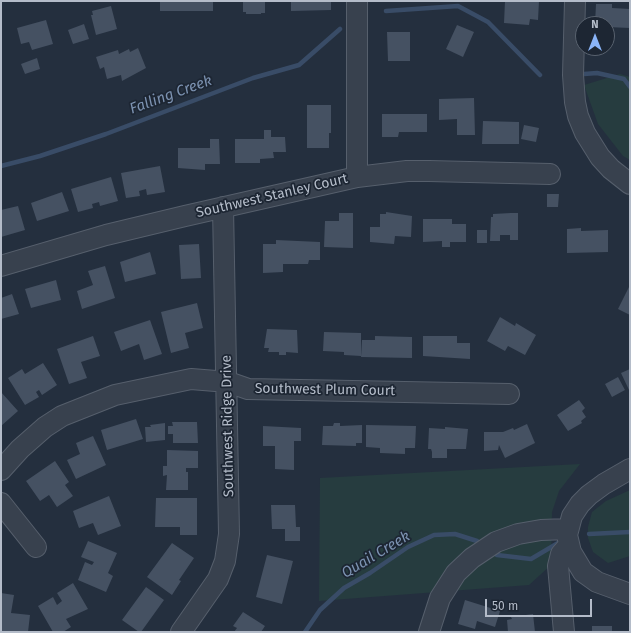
<!DOCTYPE html>
<html>
<head>
<meta charset="utf-8">
<style>
  body { margin:0 }
  #map { position:relative; width:631px; height:633px; overflow:hidden; background:#242f3e; font-family:"Fira Sans",sans-serif }
  canvas { display:block }
  .frame { position:absolute; inset:0; border:2px solid #b4bcc9; pointer-events:none }
  .north { position:absolute; left:575px; top:16px; width:40px; height:40px; box-sizing:border-box; background:#1d2633; border:1px solid #59626f; border-radius:50%; rotate:0deg; font-size:11px; font-weight:700; line-height:16px; text-align:center; color:#b4bcc9 }
  .north::after { content:''; display:block; margin:auto; width:14px; height:18px; background:#8ab4f8; clip-path:polygon(50% 0,100% 100%,50% 72%,0 100%) }
  .scale { position:absolute; left:485px; top:599px; width:107px; height:18px; box-sizing:border-box; border:2px solid #b4bcc9; border-top:0; padding-left:5px; font-size:12px; line-height:14px; white-space:nowrap; color:#b4bcc9; -webkit-text-stroke:3px #1d2633; paint-order:stroke }
</style>
</head>
<body>
<div id="map">
<canvas width="631" height="633"></canvas>
<div class="frame"></div>
<div class="north">N</div>
<div class="scale">50 m</div>
</div>
<script>
const g = document.querySelector('canvas').getContext('2d');
g.lineJoin = 'round';
function fill(path, color) {
  g.fillStyle = color;
  g.fill(path, 'evenodd');
}
function toPath(rows) {
  const path = new Path2D();
  for (const r of rows) {
    path.moveTo(r[0], r[1]);
    for (let i = 2; i < r.length; i += 2) path.lineTo(r[i], r[i + 1]);
  }
  return path;
}
function stroke(path, color, width, dash) {
  g.strokeStyle = color;
  g.lineWidth = width;
  g.lineCap = dash ? 'butt' : 'round';
  g.setLineDash(dash || []);
  g.stroke(path);
}
function write(font, color, halo, rows, align = 'center') {
  g.font = font + ' "Fira Sans",sans-serif';
  g.lineWidth = 3.5;
  g.setLineDash([]);
  g.textBaseline = 'middle';
  g.strokeStyle = halo;
  g.fillStyle = color;
  for (const [text, x, y, turn = 0] of rows) {
    g.save();
    g.translate(x, y);
    g.rotate((+turn || 0) * Math.PI / 180);
    g.textAlign = isNaN(turn) ? turn : align;
    if (halo) g.strokeText(text, 0, 0);
    g.fillText(text, 0, 0);
    g.restore();
  }
}
const green = toPath([
  [620,74,630,77,630,160,623,156,598,124,584,85],
  [580,464,559,491,552,512,551,565,529,585,319,601,320,478],
  [630,490,630,556,608,563,593,552,588,538,588,527,592,512,606,501]
]);
const stream = toPath([
  [386,11,458,6,488,22,540,75],
  [584,74,597,73,624,79,630,87],
  [1,166,40,156,106,134,253,78,299,65,340,29],
  [589,534,630,532],
  [497,555,531,559,558,543],
  [305,632,320,610,344,588,370,573,408,547,434,535,455,534,477,541]
]);
const building = toPath([
  [160,1,213,1,213,11,160,11],
  [243,1,265,1,265,13,261,13,261,14,246,14,246,12,243,12],
  [291,1,331,1,331,10,291,11],
  [505,1,539,1,538,20,530,19,529,25,504,23],
  [596,4,612,4,612,8,630,9,630,28,607,27,607,24,595,24],
  [111,6,117,29,96,35,91,15,93,15,92,11],
  [46,20,53,44,32,50,29,42,21,44,17,28],
  [84,24,89,39,73,44,68,30],
  [457,25,474,32,463,57,446,49],
  [387,32,410,32,410,61,388,61],
  [138,48,146,68,122,81,121,75,107,79,104,67,100,69,96,57,118,50,119,54,129,49,130,52],
  [37,58,40,69,25,74,21,64],
  [474,98,475,135,457,135,457,119,439,120,439,99],
  [307,105,331,105,331,133,329,133,329,148,307,148],
  [382,114,427,114,427,132,399,132,398,137,382,137],
  [483,121,519,122,519,144,482,144],
  [524,125,539,128,536,142,521,139],
  [264,130,271,130,271,137,285,137,286,152,273,152,274,158,260,159,260,163,235,163,235,139,264,139],
  [210,139,219,139,220,164,205,164,205,170,178,168,178,148,210,148],
  [160,166,165,192,147,195,146,189,139,191,140,196,126,198,121,173],
  [111,177,118,201,100,206,99,202,92,204,93,208,78,212,71,189],
  [62,192,69,211,37,221,31,203],
  [547,194,559,194,558,207,547,207],
  [18,206,25,230,1,237,1,210],
  [386,212,412,216,411,237,395,236,394,244,370,242,370,227,380,227,380,214,386,214],
  [339,213,353,213,353,248,324,247,325,221,339,221],
  [511,213,518,213,518,240,510,240,510,235,500,235,500,241,490,241,491,217,493,217,493,214],
  [423,219,452,219,452,224,466,224,466,242,450,242,450,247,442,247,442,241,423,242],
  [581,228,581,231,608,230,608,252,567,253,567,229],
  [477,230,487,230,487,243,477,243],
  [276,240,320,242,320,260,309,260,308,264,283,264,283,272,263,273,263,244,276,244],
  [199,244,201,278,181,279,179,245],
  [150,252,156,274,125,282,120,262],
  [105,266,115,298,82,309,77,291,93,285,88,271],
  [56,280,61,300,31,308,25,289],
  [630,285,630,315,618,309],
  [12,294,19,314,1,319,1,298],
  [197,303,203,328,185,333,189,348,171,353,161,312],
  [500,317,515,326,516,323,536,335,525,355,508,346,505,351,487,341],
  [150,320,162,354,144,360,139,344,121,351,114,332],
  [267,329,297,330,298,353,286,352,286,355,279,355,279,352,268,352,269,348,264,348],
  [324,332,361,333,361,356,344,355,344,352,323,351],
  [93,336,100,356,81,362,87,378,69,384,57,349],
  [375,336,412,337,412,358,361,357,362,340,375,340],
  [423,336,457,336,457,343,470,343,470,359,423,356],
  [43,363,57,385,42,395,39,390,36,392,39,397,25,405,8,378,22,369,25,374],
  [630,369,630,390,629,390,621,373],
  [618,377,625,390,612,397,605,384],
  [1,392,18,411,1,426],
  [579,400,585,408,582,411,586,417,581,421,582,423,568,431,557,415],
  [136,419,143,439,107,450,101,430],
  [172,422,197,422,198,443,173,443,173,434,168,434,168,426,173,426],
  [165,423,165,440,146,442,145,427,151,427,150,425],
  [334,423,340,423,340,426,362,425,362,443,356,443,356,446,322,445,323,426,333,426],
  [527,424,535,443,505,458,499,445,498,450,484,451,484,432,503,432,513,428,514,430],
  [366,425,416,426,415,448,405,448,405,454,380,453,380,448,366,447],
  [263,426,301,428,301,441,294,441,294,470,275,469,275,446,263,446],
  [445,427,468,429,466,449,447,449,447,458,432,458,432,452,431,449,428,449,429,428,445,429],
  [93,436,106,465,76,479,67,460,80,454,76,443],
  [167,450,198,451,198,468,186,468,186,472,188,472,188,490,166,490,167,475,163,476,163,466,167,466],
  [55,461,69,482,65,485,73,496,57,507,49,495,40,501,26,481],
  [109,496,121,526,98,535,93,523,79,528,73,511],
  [156,498,197,498,197,535,180,535,180,527,155,527],
  [271,505,295,505,296,527,300,527,300,541,285,541,285,529,272,529],
  [88,541,117,553,108,573,113,576,106,592,78,580,85,562,92,565,94,562,81,557],
  [172,543,194,558,179,580,181,581,172,595,147,577],
  [267,555,293,561,282,604,256,597],
  [73,583,88,609,66,619,71,627,63,632,53,632,38,606,53,597,57,605,62,601,57,593],
  [146,587,164,600,141,632,139,632,122,620],
  [1,593,14,595,11,613,30,615,28,632,1,631],
  [465,600,500,611,495,627,477,621,475,629,458,624],
  [243,612,265,626,261,632,234,632,237,628,233,626],
  [533,614,535,632,508,632,507,620,512,619,511,617],
  [592,626,612,626,612,632,592,632]
]);
const minor = toPath([
  [575,1,573,75,575,102,578,116,585,133,600,157,611,169,630,184],
  [357,177,357,1],
  [1,266,106,235,185,216,357,177,407,171,429,171,550,174],
  [630,469,604,484,589,495,580,504,572,516,567,535,571,552,583,572,597,582,630,594],
  [1,470,20,449,45,427,62,416,115,395,191,379,228,382,248,389,509,394],
  [1,503,36,547],
  [181,632,218,579,225,561,229,534,223,207],
  [429,632,440,598,456,573,472,558,496,542,518,534,541,530,568,529],
  [564,632,558,566,561,554,569,545]
]);
const streetNames = [
  ["Southwest Stanley Court",272,196,-13],
  ["Southwest Plum Court",325,390,1],
  ["Southwest Ridge Drive",228,426,-91]
];
const waterNames = [
  ["Falling Creek",171,95,-20],
  ["Quail Creek",376,555,-31]
];
fill(green, '#263c3f');
stroke(stream, '#394c67', 4.5);
fill(building, '#455162');
stroke(minor, '#565f6c', 22);
stroke(minor, '#38414e', 20);
write('14px', '#b4bcc9', '#1d2633', streetNames);
write('italic 15px', '#7c92b1', '#1d2633', waterNames);
</script>
</body>
</html>
